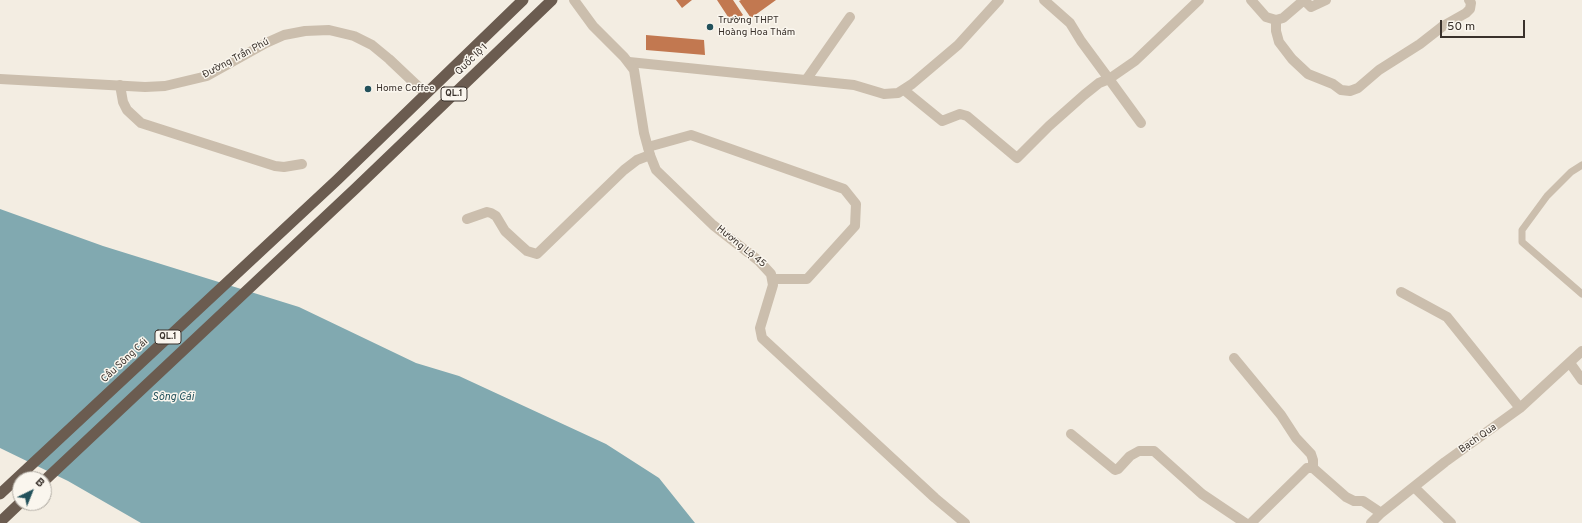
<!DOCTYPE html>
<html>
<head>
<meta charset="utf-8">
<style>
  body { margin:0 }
  #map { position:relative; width:1582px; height:523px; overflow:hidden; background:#f3ede2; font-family:Overpass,sans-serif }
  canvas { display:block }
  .north { position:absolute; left:12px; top:471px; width:40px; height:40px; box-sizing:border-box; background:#faf6ee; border:1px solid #ada8a0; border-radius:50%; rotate:43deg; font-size:11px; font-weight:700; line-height:16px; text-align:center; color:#3a322c }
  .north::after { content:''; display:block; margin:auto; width:14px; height:18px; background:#22515b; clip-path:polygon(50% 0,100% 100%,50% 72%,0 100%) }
  .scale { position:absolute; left:1440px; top:20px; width:85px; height:18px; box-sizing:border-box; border:2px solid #3a322c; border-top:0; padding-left:5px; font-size:12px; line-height:14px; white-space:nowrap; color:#3a322c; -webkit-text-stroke:3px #faf6ee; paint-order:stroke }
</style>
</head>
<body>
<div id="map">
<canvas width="1582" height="523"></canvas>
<div class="north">B</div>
<div class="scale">50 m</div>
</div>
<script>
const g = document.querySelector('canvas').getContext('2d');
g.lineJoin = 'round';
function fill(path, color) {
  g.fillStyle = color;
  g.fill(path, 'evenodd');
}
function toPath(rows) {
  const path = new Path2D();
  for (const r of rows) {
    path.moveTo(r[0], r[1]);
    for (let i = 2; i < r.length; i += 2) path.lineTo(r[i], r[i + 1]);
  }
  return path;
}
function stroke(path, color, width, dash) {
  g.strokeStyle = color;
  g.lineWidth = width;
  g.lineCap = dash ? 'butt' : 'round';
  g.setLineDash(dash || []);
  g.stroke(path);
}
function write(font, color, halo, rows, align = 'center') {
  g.font = font + ' Overpass,sans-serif';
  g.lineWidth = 3;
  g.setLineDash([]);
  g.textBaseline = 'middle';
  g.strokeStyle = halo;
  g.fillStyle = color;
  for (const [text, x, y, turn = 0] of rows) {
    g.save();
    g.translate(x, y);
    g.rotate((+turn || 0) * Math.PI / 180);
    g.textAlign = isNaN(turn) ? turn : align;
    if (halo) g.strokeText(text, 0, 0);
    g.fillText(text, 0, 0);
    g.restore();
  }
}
const water = toPath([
  [0,209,103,246,299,307,416,363,459,376,606,444,659,478,695,523,141,523,68,481,0,448]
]);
const building = toPath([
  [676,0,692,0,682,8],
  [717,0,733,0,743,15,732,23],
  [741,0,776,0,751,18,739,1],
  [646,35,704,40,705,55,646,50]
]);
const service = toPath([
  [1582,165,1571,172,1547,196,1522,230,1522,242,1582,294]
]);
const minor = toPath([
  [1044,0,1070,23,1081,41,1109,79,1135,61,1199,0],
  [1251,0,1266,17,1276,20,1283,18,1304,0,1311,7,1326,0],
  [1276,20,1276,31,1279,42,1292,59,1308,74,1333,84,1341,90,1350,91,1358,88,1379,70,1420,44,1443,26,1466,13,1470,9,1471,3,1469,0],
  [629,62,854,85,884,94,898,93,912,84,958,45,999,0],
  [806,80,850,17],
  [120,85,123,102,127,110,141,123,275,166,284,167,302,164],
  [904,90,942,121,960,114,967,116,1017,158,1049,126,1084,95,1099,83,1109,79,1141,123],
  [648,147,691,135,844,189,856,204,855,226,807,279,773,279],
  [467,219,487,212,491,213,496,216,505,231,518,243,527,251,537,254,624,170,637,160,650,155],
  [1401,292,1447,317,1520,408],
  [1234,358,1281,415,1296,438,1311,454,1313,460,1313,468,1346,497,1354,501,1363,501,1381,513],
  [1570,363,1582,380],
  [1071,434,1115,470,1118,469,1130,456,1139,451,1154,451,1202,494,1245,523],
  [1414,487,1451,523],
  [1251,523,1303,472,1307,468,1313,468],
  [1371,523,1381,513,1445,462,1520,408,1582,351]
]);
const tertiary = toPath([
  [574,0,593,26,624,57,634,70,644,133,650,155,656,170,713,225,759,261,771,274,773,285,760,328,762,338,935,498,965,523],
  [0,79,145,87,165,86,207,76,266,43,284,35,305,31,329,30,354,36,372,45,389,59,426,94]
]);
const trunk = toPath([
  [44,481,356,188,552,0],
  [0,494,337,180,523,0],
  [0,522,20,503]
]);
const markers = [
  [710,27,4,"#22515b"],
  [368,89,4,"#22515b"]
];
const shields = [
  [454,94,26],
  [168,337,26]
];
const shieldNames = [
  ["QL.1",454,94],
  ["QL.1",168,337]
];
const poiNames = [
  ["Trường THPT",718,21],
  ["Hoàng Hoa Thám",718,33],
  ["Home Coffee",376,89]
];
const streetNames = [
  ["Đường Trần Phú",236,59,-28],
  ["Quốc lộ 1",472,60,-44],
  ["Hương Lộ 45",741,247,39],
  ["Cầu Sông Cái",125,361,-43],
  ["Bạch Qua",1478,439,-35]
];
const waterNames = [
  ["Sông Cái",173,398]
];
fill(water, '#81a9b0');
fill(building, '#c27850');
stroke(service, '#cbbead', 7);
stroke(minor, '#cbbead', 10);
stroke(tertiary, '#cbbead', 10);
stroke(trunk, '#6b5c50', 11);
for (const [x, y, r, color] of markers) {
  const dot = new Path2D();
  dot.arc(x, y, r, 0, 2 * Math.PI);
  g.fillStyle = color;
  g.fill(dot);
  stroke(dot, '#faf6ee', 1.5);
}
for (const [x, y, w] of shields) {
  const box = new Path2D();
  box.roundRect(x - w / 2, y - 7, w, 14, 3);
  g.fillStyle = '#faf6ee';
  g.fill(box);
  stroke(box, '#3a322c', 1);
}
write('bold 9px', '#3a322c', null, shieldNames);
write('10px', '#3a322c', '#faf6ee', poiNames, 'left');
write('10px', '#3a322c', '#faf6ee', streetNames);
write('italic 11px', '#22515b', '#faf6ee', waterNames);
</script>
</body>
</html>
